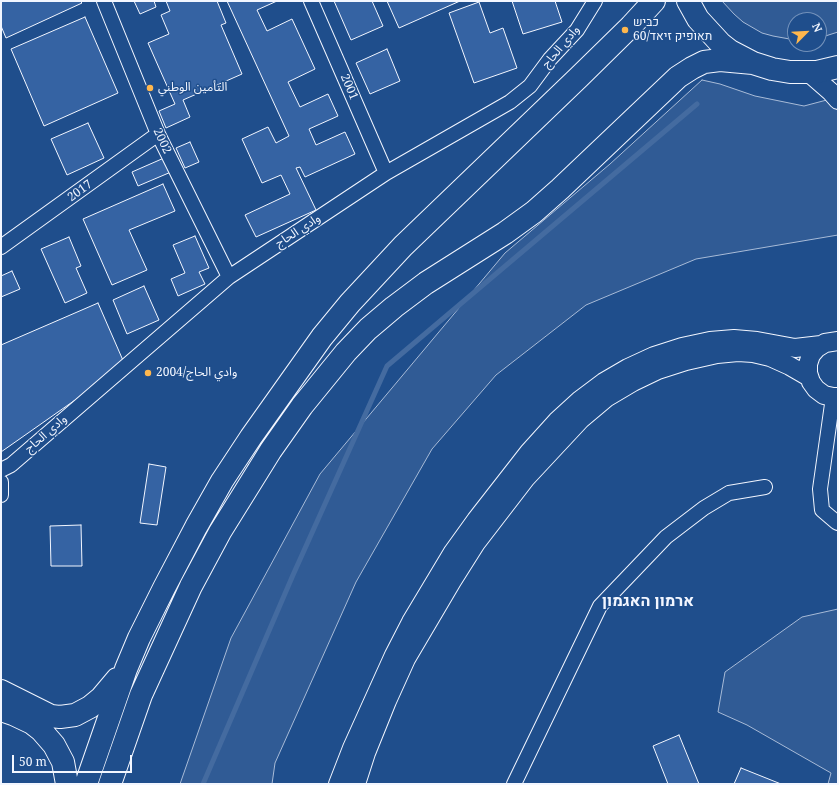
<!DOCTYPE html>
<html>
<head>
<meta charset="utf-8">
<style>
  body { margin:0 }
  #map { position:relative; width:839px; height:785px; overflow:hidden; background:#1f4e8c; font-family:"Noto Serif",serif }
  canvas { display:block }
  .frame { position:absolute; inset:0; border:2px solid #f2f6ff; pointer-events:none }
  .north { position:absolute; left:787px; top:12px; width:40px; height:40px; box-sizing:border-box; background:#1f4e8c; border:1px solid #7391ba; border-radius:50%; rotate:66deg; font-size:11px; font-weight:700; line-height:16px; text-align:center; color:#f2f6ff }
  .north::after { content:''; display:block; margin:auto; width:14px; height:18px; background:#ffb74d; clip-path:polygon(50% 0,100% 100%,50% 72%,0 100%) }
  .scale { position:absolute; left:12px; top:755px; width:120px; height:18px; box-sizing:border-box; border:2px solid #f2f6ff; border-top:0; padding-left:5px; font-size:12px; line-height:14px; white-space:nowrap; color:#f2f6ff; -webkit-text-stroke:3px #1f4e8c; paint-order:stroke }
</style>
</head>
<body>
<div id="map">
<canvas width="839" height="785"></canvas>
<div class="frame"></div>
<div class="north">N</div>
<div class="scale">50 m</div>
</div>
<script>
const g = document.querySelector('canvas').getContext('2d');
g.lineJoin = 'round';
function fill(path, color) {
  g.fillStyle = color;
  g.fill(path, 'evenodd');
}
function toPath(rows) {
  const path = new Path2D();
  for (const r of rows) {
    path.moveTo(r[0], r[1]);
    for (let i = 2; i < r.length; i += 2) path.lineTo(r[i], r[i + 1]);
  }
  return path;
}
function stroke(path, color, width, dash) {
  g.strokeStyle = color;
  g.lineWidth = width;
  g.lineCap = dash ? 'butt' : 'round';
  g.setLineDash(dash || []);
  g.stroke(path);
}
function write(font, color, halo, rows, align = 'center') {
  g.font = font + ' "Noto Serif","Noto Sans Arabic",Heebo,serif';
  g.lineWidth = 3;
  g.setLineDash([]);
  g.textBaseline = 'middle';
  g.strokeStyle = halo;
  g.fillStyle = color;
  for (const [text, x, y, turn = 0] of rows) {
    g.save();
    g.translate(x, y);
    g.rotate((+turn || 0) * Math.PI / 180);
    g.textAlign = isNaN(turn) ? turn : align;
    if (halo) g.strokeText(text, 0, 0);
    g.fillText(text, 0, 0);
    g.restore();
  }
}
const built = toPath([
  [722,1,838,1,838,32,819,38,819,20,795,20,795,40,773,36,762,33,743,22,734,14,722,1],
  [702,80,720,84,755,96,804,106,838,97,838,235,696,259,586,305,496,375,432,449,356,582,275,763,272,784,180,784,231,638,320,474,505,253,610,164,702,80],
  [838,609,838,784,828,784,831,773,747,725,718,712,725,672,802,617,838,609]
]);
const stream = toPath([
  [203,784,293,575,387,366,697,104]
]);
const building = toPath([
  [1,1,80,1,82,3,6,38,1,26,1,1],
  [134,1,154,1,156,7,140,14,134,1],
  [166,1,217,1,226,23,221,25,242,74,183,100,190,117,166,128,159,111,175,104,148,43,169,34,161,15,170,11,166,1],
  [227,1,277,1,257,10,267,31,292,19,315,69,288,82,300,107,328,94,338,116,309,129,316,145,345,132,355,154,305,177,300,167,296,168,316,210,256,237,245,215,290,194,281,175,262,183,242,139,268,127,276,143,289,136,227,1],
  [334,1,372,1,383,26,351,40,334,1],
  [387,1,460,1,399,28,387,1],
  [512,1,555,1,562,22,523,34,512,1],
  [479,2,490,33,503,28,517,68,474,83,449,13,479,2],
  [85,17,118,93,44,126,11,49,85,17],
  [387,49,400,81,370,94,356,63,387,49],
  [88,123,104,158,67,175,51,139,88,123],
  [190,142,199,162,185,168,176,148,190,142],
  [164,158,171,172,138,186,132,172,164,158],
  [163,184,175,211,129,230,147,270,112,285,83,219,163,184],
  [195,236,209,268,199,272,205,284,178,296,171,279,185,273,173,245,195,236],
  [69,237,81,266,76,268,87,293,65,303,41,249,69,237],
  [12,271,20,289,1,297,1,276,12,271],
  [144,286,159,320,127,334,113,300,144,286],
  [98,303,125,365,1,452,1,345,98,303],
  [149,464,166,467,157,525,140,523,149,464],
  [81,525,82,566,51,566,50,526,81,525],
  [679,735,699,784,668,784,653,746,679,735],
  [741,768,781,784,734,784,741,768]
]);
const minor = toPath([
  [104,1,158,134,229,277],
  [311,1,386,173],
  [1,247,158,134],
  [833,397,820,489,822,510,836,522,838,523],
  [1,470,11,465,229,277,386,173,510,102,530,86,550,59,577,30,595,1],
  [1,482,1,495],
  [514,784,600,606,666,537,704,508,729,493,765,487]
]);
const tertiary = toPath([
  [808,72,831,92,838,100],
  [838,341,825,343,817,348,811,355,808,364,808,373,811,382,816,389,824,395,833,397,838,397],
  [338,784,352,748,394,655,411,622,453,552,476,520,529,452,557,421,580,400,604,382,628,368,654,356,682,347,710,341,734,339,757,341,795,348,821,345],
  [356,784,366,753,387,701,406,659,452,581,476,543,526,478,581,419,606,398,633,382,658,370,686,361,717,354,738,352,753,353,770,357,790,366,809,377]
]);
const trunk = toPath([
  [688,1,698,19,721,44,730,51,753,63,772,69,790,72,817,72,838,67],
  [1,691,51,716,60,717,75,715,90,707,101,698,117,679],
  [1,710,13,714,32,723,41,730,54,745,63,762,67,784],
  [86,784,126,669,139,638,164,588,196,527,222,481,251,437,322,337,350,303,403,246,579,77,631,26,654,1],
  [110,784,141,695,191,586,220,532,271,450,302,406,346,352,368,329,394,307,426,283,505,233,534,212,560,189,678,77,692,68,704,62,720,60,753,63]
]);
const markers = [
  [625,30,4,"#ffb74d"],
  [150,88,4,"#ffb74d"],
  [148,373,4,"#ffb74d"]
];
const poiNames = [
  ["כביש",633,23],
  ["60/תאופיק זיאד",633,37],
  ["التأمين الوطني",158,88],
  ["وادي الحاج/2004",156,373]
];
const streetNames = [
  ["وادي الحاج",561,47,-50],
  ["2001",349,87,67],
  ["2002",162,141,65],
  ["2017",80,191,-36],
  ["وادي الحاج",298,231,-33],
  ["وادي الحاج",46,434,-41]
];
const districtNames = [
  ["ארמון האגמון",648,601]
];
fill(built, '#305b95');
stroke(built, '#a8bbd7', 1);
stroke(stream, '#446ba0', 5);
fill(building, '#3563a3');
stroke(building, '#f2f6ff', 1);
stroke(minor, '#f2f6ff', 16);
stroke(tertiary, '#f2f6ff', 20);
stroke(trunk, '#f2f6ff', 24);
stroke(minor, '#1f4e8c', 14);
stroke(tertiary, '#1f4e8c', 18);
stroke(trunk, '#1f4e8c', 22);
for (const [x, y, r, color] of markers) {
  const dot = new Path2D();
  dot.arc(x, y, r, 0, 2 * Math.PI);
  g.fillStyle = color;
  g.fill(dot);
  stroke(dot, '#1f4e8c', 1.5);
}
write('12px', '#f2f6ff', '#1f4e8c', poiNames, 'left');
write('12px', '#f2f6ff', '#1f4e8c', streetNames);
write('bold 16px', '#f2f6ff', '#1f4e8c', districtNames);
</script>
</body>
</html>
